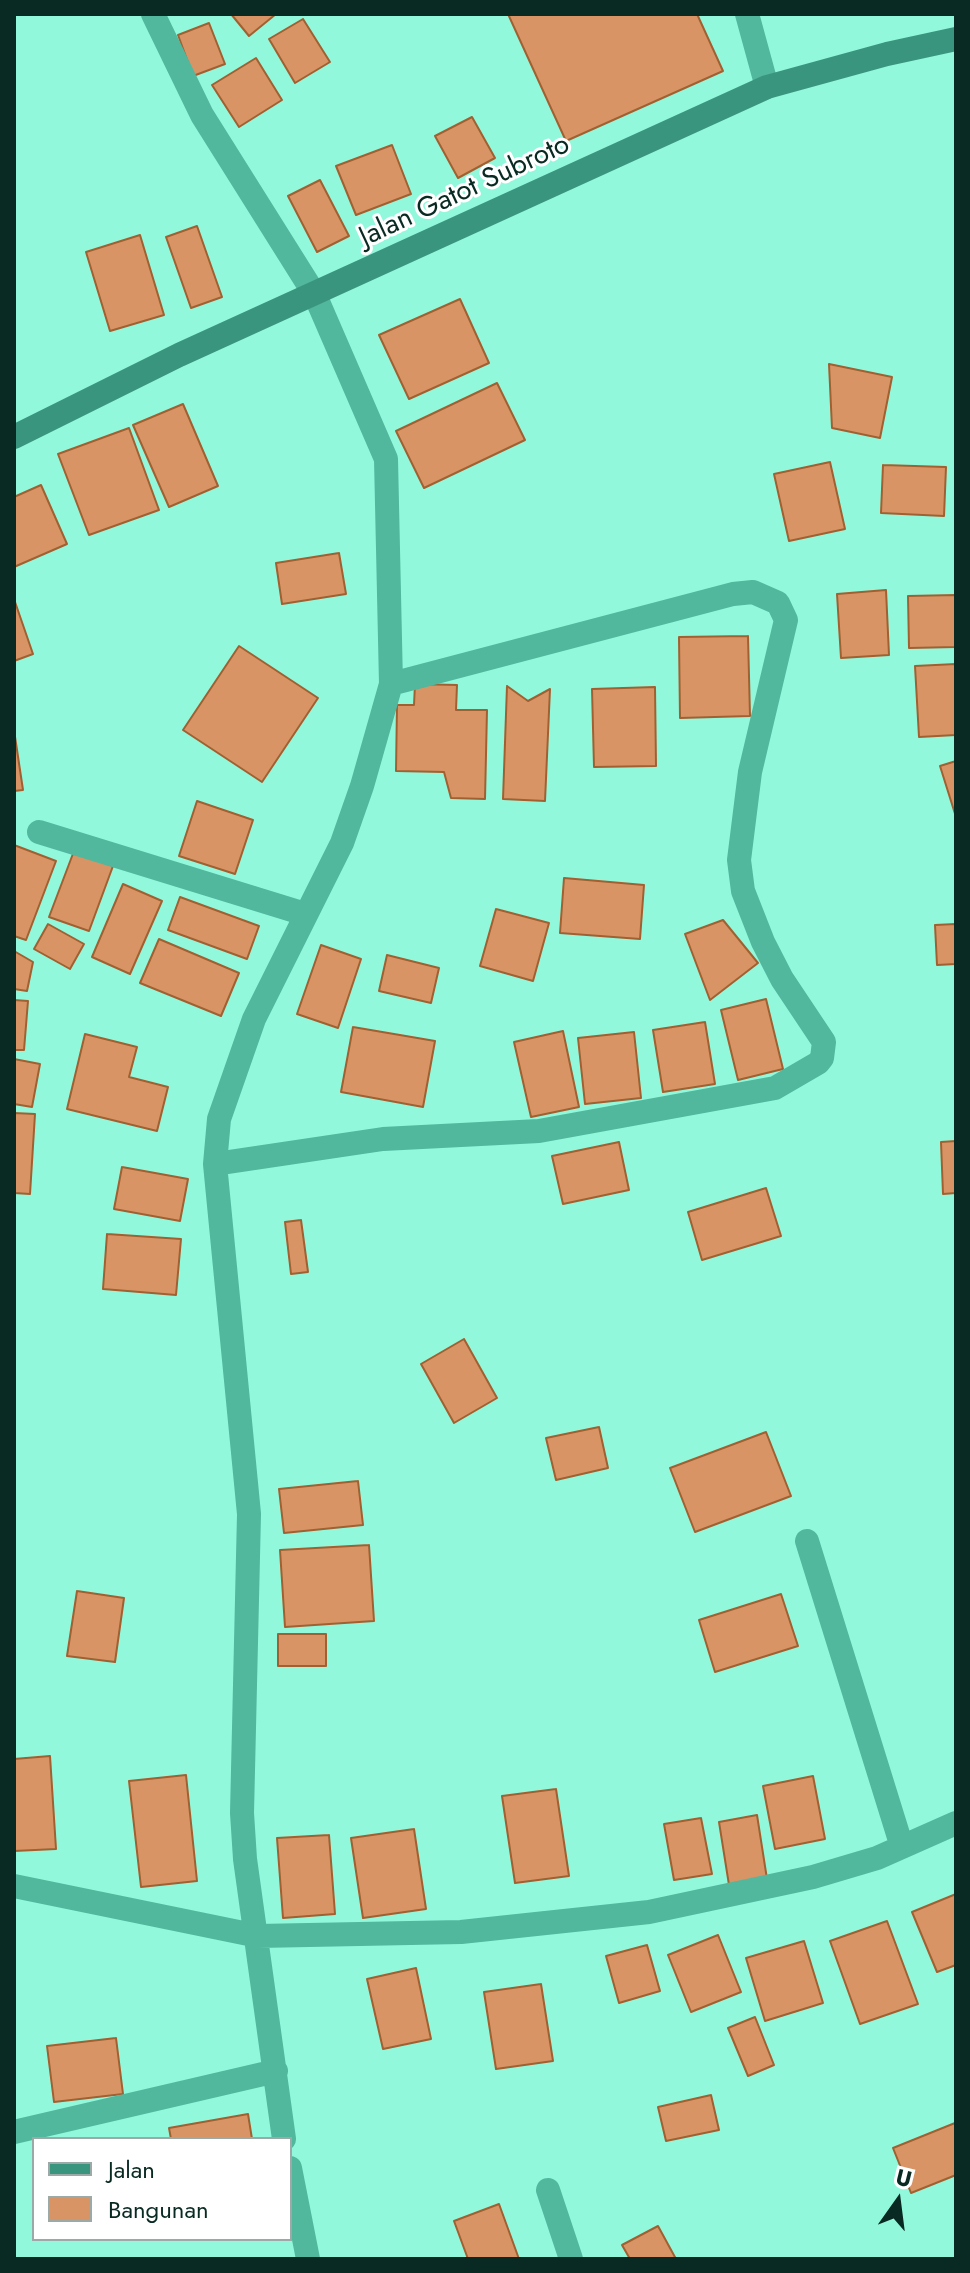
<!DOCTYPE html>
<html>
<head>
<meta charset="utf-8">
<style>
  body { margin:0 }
  #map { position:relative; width:970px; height:2273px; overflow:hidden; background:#92f8dc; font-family:Jost,sans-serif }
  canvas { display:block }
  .frame { position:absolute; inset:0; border:16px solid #082a22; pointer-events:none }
  .legend { position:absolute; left:32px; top:2137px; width:260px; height:104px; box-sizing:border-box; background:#fff; border:2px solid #9caaa7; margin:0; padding:10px 14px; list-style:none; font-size:24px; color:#082a22 }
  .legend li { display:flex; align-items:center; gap:16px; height:40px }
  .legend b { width:40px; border:2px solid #9caaa7 }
  .north { position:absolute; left:858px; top:2161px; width:80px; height:80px; -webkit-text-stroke:6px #fff; paint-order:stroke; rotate:14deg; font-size:22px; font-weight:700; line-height:32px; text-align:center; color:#082a22 }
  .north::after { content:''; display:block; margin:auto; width:28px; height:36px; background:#082a22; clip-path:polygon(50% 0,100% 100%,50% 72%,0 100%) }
</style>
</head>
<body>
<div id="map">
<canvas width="970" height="2273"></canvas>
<div class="frame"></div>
<ul class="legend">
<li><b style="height:10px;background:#3a957f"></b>Jalan</li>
<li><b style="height:22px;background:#d99465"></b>Bangunan</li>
</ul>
<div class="north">U</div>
</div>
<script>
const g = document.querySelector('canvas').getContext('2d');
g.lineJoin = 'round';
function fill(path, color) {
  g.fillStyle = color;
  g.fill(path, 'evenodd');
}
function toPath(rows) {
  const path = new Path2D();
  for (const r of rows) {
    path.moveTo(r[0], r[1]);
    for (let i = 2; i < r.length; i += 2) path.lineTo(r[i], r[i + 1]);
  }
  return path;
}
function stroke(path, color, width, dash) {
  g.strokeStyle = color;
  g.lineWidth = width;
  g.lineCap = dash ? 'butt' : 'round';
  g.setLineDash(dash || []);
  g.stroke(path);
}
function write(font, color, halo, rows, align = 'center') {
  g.font = font + ' Jost,sans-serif';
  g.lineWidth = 6;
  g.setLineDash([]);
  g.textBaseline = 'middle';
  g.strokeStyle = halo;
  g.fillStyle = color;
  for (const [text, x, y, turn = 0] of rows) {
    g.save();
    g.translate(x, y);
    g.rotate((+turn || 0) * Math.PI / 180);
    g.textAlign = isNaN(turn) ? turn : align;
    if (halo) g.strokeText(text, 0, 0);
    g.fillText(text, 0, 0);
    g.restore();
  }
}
const building = toPath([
  [231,14,276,14,249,36,231,14],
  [508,14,697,14,723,71,566,141,508,14],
  [303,19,330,62,295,83,269,39,303,19],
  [209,23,225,64,193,76,178,35,209,23],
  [256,58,282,100,239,127,212,85,256,58],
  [472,117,495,158,458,178,435,136,472,117],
  [392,145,411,194,356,215,336,166,392,145],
  [320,180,349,236,317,252,288,196,320,180],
  [197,226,222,297,191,308,166,237,197,226],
  [140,235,164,315,110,331,86,252,140,235],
  [460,299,489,363,409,399,379,335,460,299],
  [829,364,892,377,880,438,832,428,829,364],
  [497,383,525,440,424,488,396,431,497,383],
  [183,404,218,486,169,507,133,425,183,404],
  [129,428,159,510,89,535,58,454,129,428],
  [830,462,845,529,789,541,774,474,830,462],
  [883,465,946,467,944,516,881,513,883,465],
  [41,485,67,544,14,567,14,497,41,485],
  [339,553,346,594,282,604,276,563,339,553],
  [886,590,889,655,841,658,837,594,886,590],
  [956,595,956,647,909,648,908,596,956,595],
  [14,599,33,654,14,661,14,599],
  [748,636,750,716,680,718,679,637,748,636],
  [239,646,318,698,262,782,183,730,239,646],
  [956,664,956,735,919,737,915,666,956,664],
  [415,684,457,685,456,710,487,710,485,799,451,798,444,772,396,771,397,705,414,705,415,684],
  [507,686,528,701,550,689,545,801,503,799,507,686],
  [655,687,656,766,594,767,592,689,655,687],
  [14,730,23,790,14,791,14,730],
  [956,761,956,817,940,766,956,761],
  [197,801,253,820,235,874,179,856,197,801],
  [14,845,56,861,26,940,14,936,14,845],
  [74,851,113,866,89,931,49,917,74,851],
  [564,878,644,885,640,939,560,933,564,878],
  [123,884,162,901,130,974,92,957,123,884],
  [180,897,259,926,247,959,168,930,180,897],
  [496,909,549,923,533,981,480,966,496,909],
  [723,920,758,963,710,1000,685,934,723,920],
  [48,924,84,944,70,969,34,949,48,924],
  [956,924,956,964,937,965,935,925,956,924],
  [159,939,239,973,221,1016,140,983,159,939],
  [321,945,361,959,338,1028,297,1014,321,945],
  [14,951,33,962,27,991,14,989,14,951],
  [387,955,439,968,431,1003,379,991,387,955],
  [766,999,783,1069,738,1080,721,1010,766,999],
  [14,1000,28,1001,24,1050,14,1050,14,1000],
  [705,1022,715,1084,663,1092,653,1030,705,1022],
  [353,1027,435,1041,423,1107,341,1092,353,1027],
  [563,1031,579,1107,531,1117,514,1042,563,1031],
  [634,1032,641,1098,585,1104,578,1038,634,1032],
  [85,1034,137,1047,129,1077,168,1087,157,1131,67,1109,85,1034],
  [14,1059,40,1064,32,1107,14,1104,14,1059],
  [14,1113,35,1114,30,1194,14,1193,14,1113],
  [956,1141,956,1193,943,1194,941,1142,956,1141],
  [619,1142,629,1190,563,1204,552,1156,619,1142],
  [122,1167,188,1179,180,1221,114,1209,122,1167],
  [766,1188,781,1236,702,1260,688,1212,766,1188],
  [301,1220,308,1272,291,1274,285,1222,301,1220],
  [107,1234,181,1239,176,1295,103,1289,107,1234],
  [464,1339,497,1398,454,1423,421,1364,464,1339],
  [599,1427,608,1468,556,1480,546,1438,599,1427],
  [766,1432,791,1496,695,1532,670,1468,766,1432],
  [358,1481,363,1525,284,1533,279,1489,358,1481],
  [369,1545,374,1621,285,1627,280,1550,369,1545],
  [77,1591,124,1598,115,1662,67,1656,77,1591],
  [781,1594,798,1646,715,1672,699,1620,781,1594],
  [278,1634,326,1634,326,1666,278,1666,278,1634],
  [50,1756,56,1849,14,1851,14,1759,50,1756],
  [186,1775,197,1881,141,1887,129,1781,186,1775],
  [813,1776,825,1839,775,1849,763,1786,813,1776],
  [556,1789,569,1876,515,1883,502,1796,556,1789],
  [757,1815,767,1879,729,1885,719,1822,757,1815],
  [701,1818,712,1874,674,1880,664,1824,701,1818],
  [414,1829,426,1909,363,1918,351,1838,414,1829],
  [329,1835,335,1914,283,1918,277,1838,329,1835],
  [956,1894,956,1965,937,1972,912,1912,956,1894],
  [887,1921,918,2004,860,2024,830,1941,887,1921],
  [718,1935,741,1992,691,2012,668,1955,718,1935],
  [804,1941,823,2003,765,2021,746,1958,804,1941],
  [647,1945,660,1991,619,2003,606,1956,647,1945],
  [416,1968,431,2039,383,2049,367,1979,416,1968],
  [541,1984,553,2061,496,2069,484,1992,541,1984],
  [755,2017,774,2065,748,2076,728,2028,755,2017],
  [116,2038,123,2094,54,2102,47,2046,116,2038],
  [711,2095,719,2130,666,2141,658,2107,711,2095],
  [248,2114,252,2139,171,2139,169,2128,248,2114],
  [955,2123,956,2175,911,2193,893,2148,955,2123],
  [499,2204,519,2259,468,2259,454,2221,499,2204],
  [658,2226,676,2259,630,2259,622,2245,658,2226]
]);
const street = toPath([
  [153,14,202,115,315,295,386,459,391,684,362,786,342,843,254,1019,219,1119,215,1164,249,1514,242,1813,245,1859,284,2139],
  [747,14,767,87],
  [39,832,305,914],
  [215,1164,383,1139,539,1131,775,1088,818,1063,822,1058,824,1042,782,979,763,942,743,891,739,860,750,772,786,620,778,603,753,592,733,594,391,684],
  [807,1541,902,1847],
  [14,1886,258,1936,461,1932,649,1912,813,1877,877,1858,956,1823],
  [14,2132,276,2071],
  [290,2168,308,2259],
  [548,2190,571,2259]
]);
const secondary = toPath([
  [14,437,179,355,767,87,887,54,956,39]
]);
const streetNames = [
  ["Jalan Gatot Subroto",465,192,-25]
];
fill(building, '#d99465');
stroke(building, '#a16031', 2);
stroke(street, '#51b79d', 24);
stroke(secondary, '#3a957f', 24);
write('28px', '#082a22', '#fff', streetNames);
</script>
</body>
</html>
